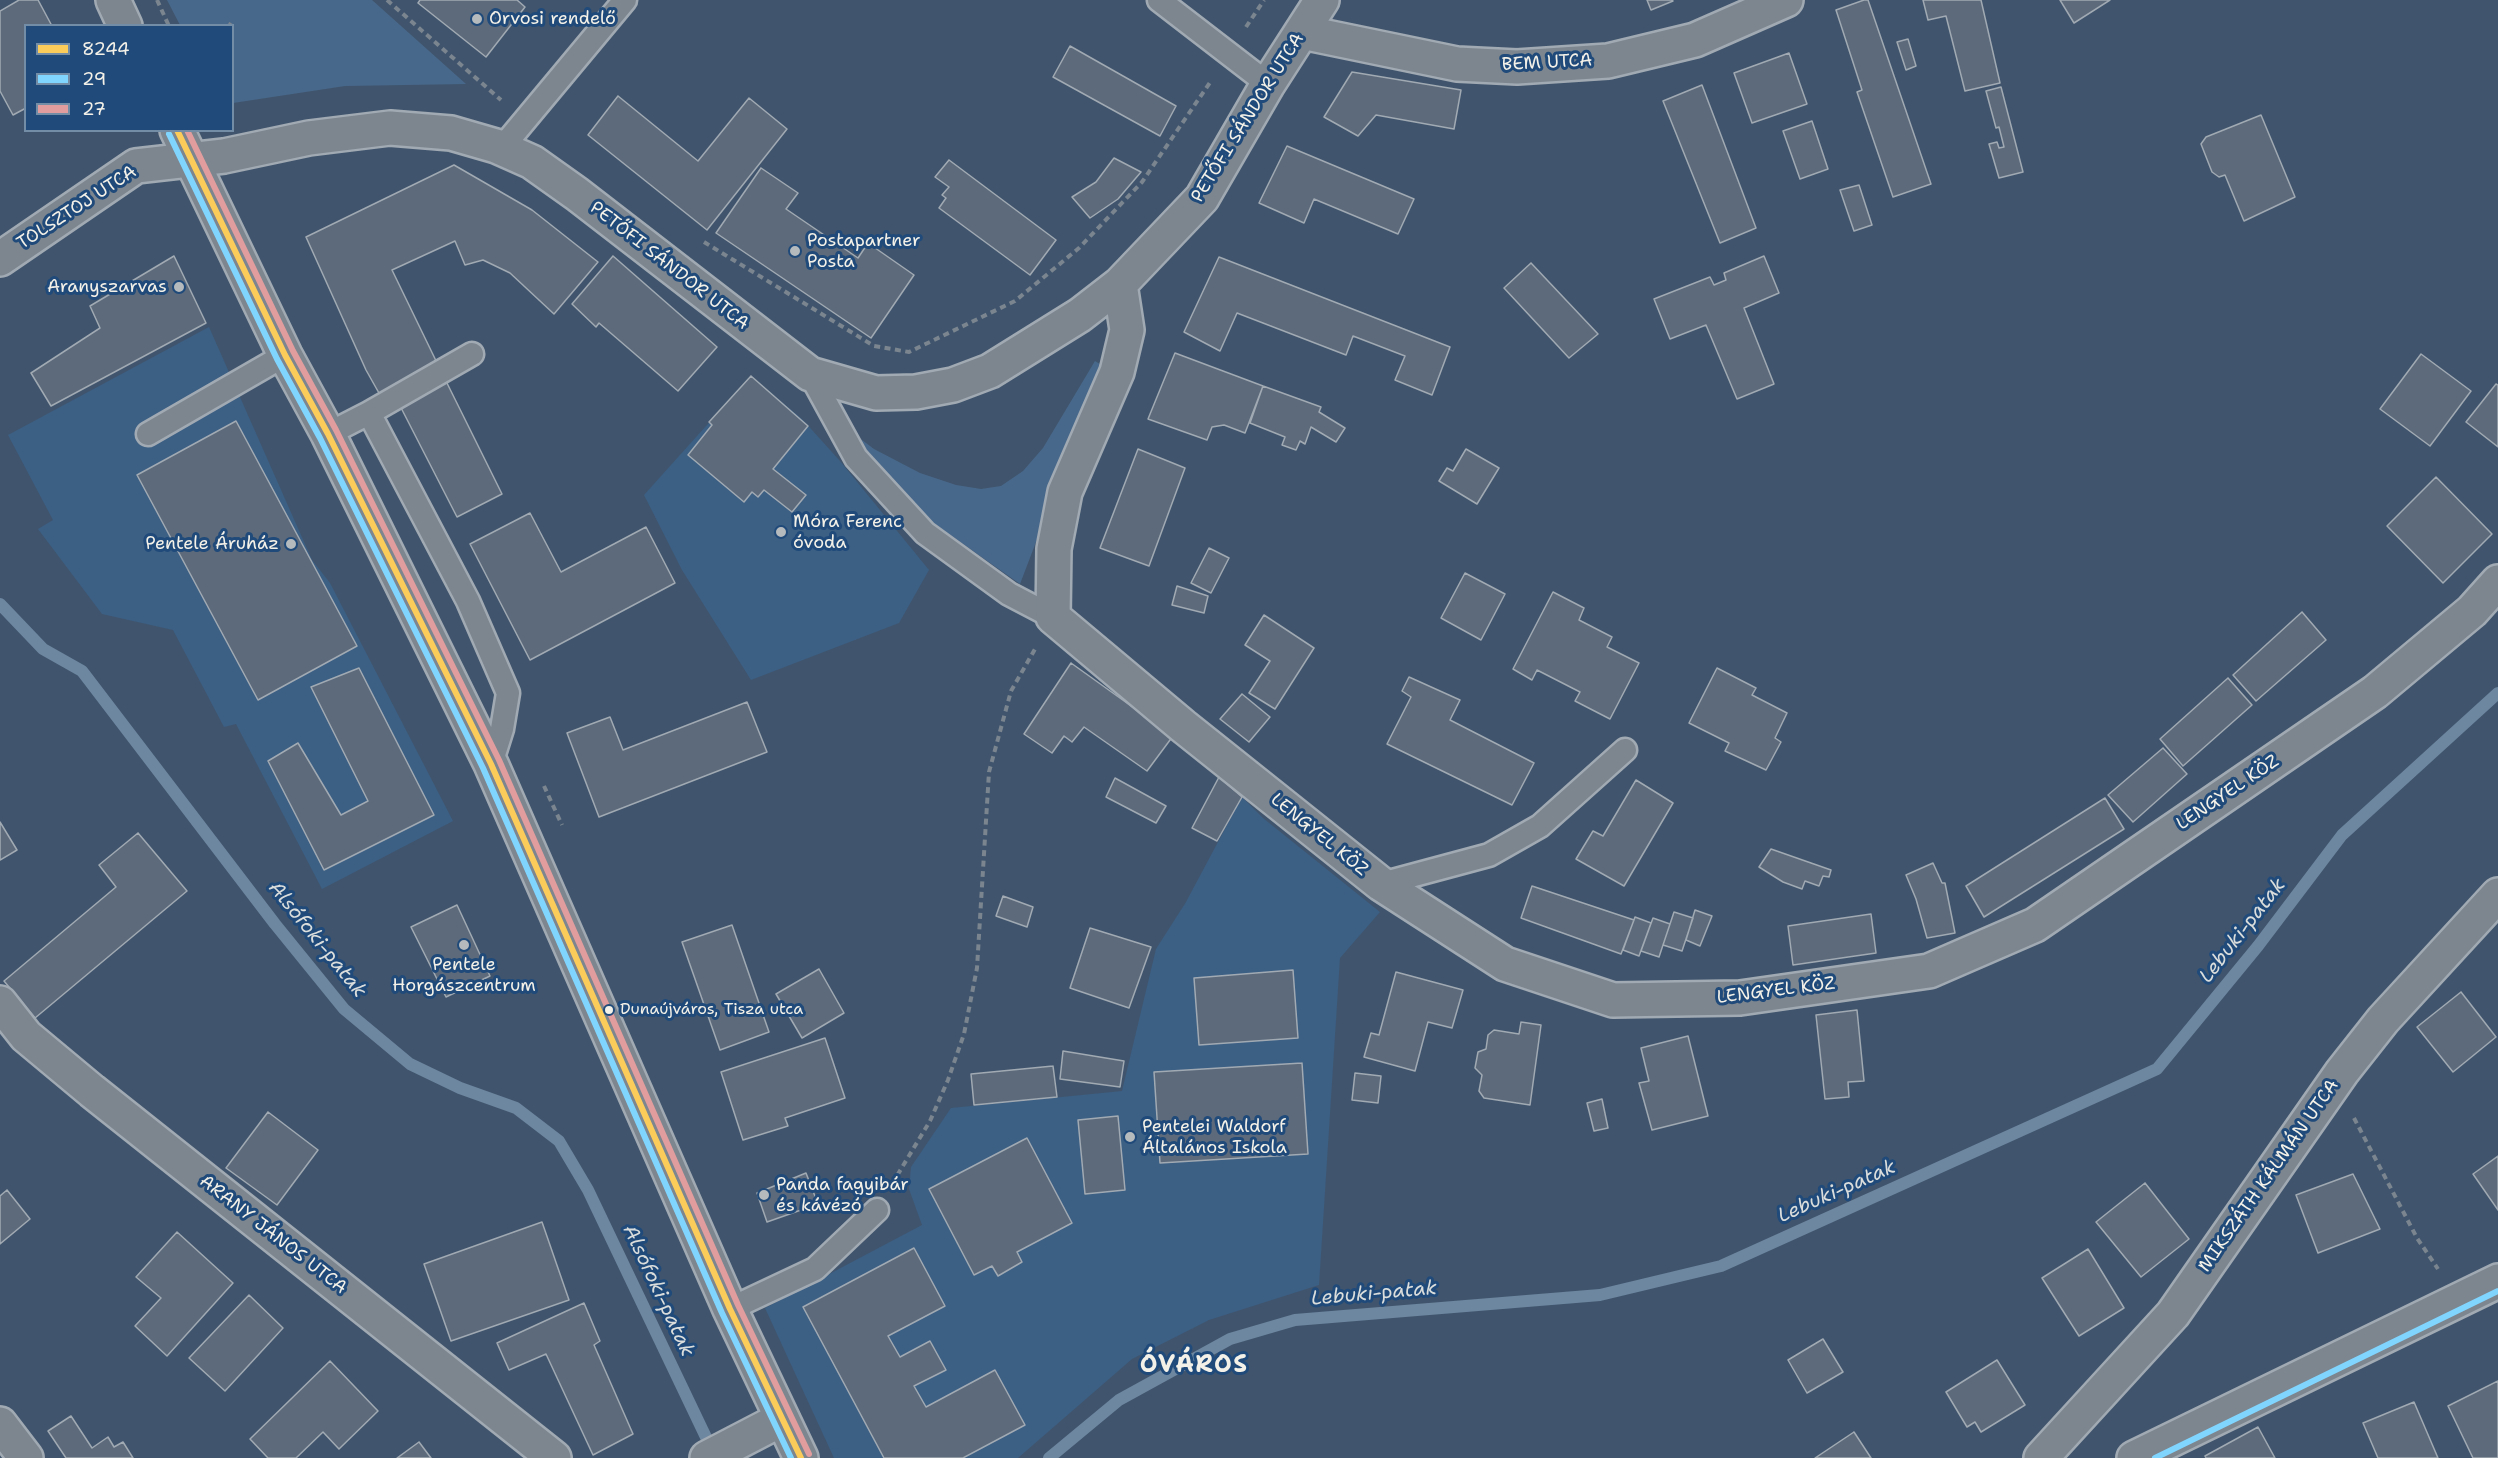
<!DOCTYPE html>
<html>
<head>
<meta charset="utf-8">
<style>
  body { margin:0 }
  #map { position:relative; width:2498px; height:1458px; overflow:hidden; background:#40556d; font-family:"Shantell Sans",sans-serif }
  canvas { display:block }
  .legend { position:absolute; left:24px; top:24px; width:210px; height:108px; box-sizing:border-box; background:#1f4a7a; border:2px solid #748da6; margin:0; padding:8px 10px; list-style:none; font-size:18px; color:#f4f1e8 }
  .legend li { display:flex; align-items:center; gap:12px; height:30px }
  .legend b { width:30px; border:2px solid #748da6 }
</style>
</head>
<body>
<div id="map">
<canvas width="2498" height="1458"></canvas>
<ul class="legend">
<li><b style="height:8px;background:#fccc5a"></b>8244</li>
<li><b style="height:8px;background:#80d5ff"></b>29</li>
<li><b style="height:8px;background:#e19d9d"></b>27</li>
</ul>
</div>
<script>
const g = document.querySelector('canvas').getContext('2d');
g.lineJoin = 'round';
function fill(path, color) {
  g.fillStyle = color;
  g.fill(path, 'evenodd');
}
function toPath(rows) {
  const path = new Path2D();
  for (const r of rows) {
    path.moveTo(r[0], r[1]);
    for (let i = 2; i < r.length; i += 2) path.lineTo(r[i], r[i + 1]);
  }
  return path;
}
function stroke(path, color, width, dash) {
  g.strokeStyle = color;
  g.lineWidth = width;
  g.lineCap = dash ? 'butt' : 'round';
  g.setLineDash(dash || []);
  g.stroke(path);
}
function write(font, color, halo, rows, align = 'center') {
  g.font = font + ' "Shantell Sans",sans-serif';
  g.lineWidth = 6;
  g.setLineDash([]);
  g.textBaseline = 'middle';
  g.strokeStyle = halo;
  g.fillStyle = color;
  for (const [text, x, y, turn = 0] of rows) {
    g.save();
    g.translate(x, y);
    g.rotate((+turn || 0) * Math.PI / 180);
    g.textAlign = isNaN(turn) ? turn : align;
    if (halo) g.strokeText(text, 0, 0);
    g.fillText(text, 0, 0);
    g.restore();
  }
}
const built = toPath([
  [209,327,312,560,330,583,453,821,322,889,236,724,224,727,173,630,102,614,38,529,53,520,8,435],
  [751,376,803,420,840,461,929,570,899,623,751,680,682,570,644,495],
  [1242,797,1263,818,1380,912,1340,958,1319,1285,1209,1320,1132,1359,1018,1458,834,1458,765,1308,922,1225,909,1189,911,1167,951,1108,1122,1091,1156,949,1186,902]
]);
const green = toPath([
  [167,0,372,0,466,84,345,86,233,103,232,26,180,25],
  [1095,361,1103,366,1020,584,929,520,888,479,850,431,874,449,920,473,956,485,981,489,1001,486,1023,471,1043,448]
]);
const stream = toPath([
  [0,604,43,649,82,671,275,924,344,1009,410,1064,460,1088,516,1108,559,1141,588,1190,714,1454],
  [1049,1458,1119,1400,1230,1339,1295,1320,1600,1295,1721,1266,2157,1069,2258,946,2342,835,2498,693]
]);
const building = toPath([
  [19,0,38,0,52,26,26,26,26,108,13,115,0,91,0,11,19,0],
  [420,0,517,0,525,7,486,57,418,3,420,0],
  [1647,0,1672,0,1673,1,1651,10,1647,0],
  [1864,0,1868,0,1931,184,1893,197,1857,92,1862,90,1836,10,1864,0],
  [1923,0,1981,0,2000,83,1965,91,1946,16,1928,20,1923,0],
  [2060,0,2110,0,2074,23,2060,0],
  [1908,39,1916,66,1906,70,1897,42,1908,39],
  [1070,46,1176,106,1160,136,1053,77,1070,46],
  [1789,53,1807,104,1752,123,1734,73,1789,53],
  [1352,72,1461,90,1454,129,1376,115,1358,136,1324,117,1352,72],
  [1702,85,1756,228,1720,243,1663,101,1702,85],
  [2001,87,2023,172,1999,178,1989,144,1997,142,1999,148,2004,147,1999,127,1996,128,1986,91,2001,87],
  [618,96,698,161,749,98,787,129,707,230,588,135,618,96],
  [2261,115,2295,197,2244,221,2225,175,2219,177,2212,172,2201,144,2206,137,2261,115],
  [1812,121,1828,169,1800,179,1783,131,1812,121],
  [1287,146,1414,199,1398,234,1314,199,1304,223,1259,203,1287,146],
  [1114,158,1141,172,1118,199,1090,218,1072,197,1096,182,1114,158],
  [949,160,1056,240,1030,275,939,208,946,198,942,195,949,187,935,177,949,160],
  [454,165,532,210,598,262,554,314,510,273,483,260,465,265,455,241,392,270,440,369,384,402,366,370,306,237,454,165],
  [761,168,798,193,786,209,858,258,868,243,914,275,871,338,716,233,761,168],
  [1859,185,1872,225,1854,231,1840,190,1859,185],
  [174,256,206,323,51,406,31,373,100,328,90,306,174,256],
  [613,256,717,347,678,391,599,323,596,327,572,304,613,256],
  [1764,256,1779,293,1744,308,1774,384,1737,399,1706,325,1670,339,1654,299,1710,277,1714,285,1726,280,1724,273,1764,256],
  [1219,257,1450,347,1432,395,1395,380,1405,356,1353,336,1346,355,1237,313,1220,351,1184,332,1219,257],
  [1531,263,1598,334,1569,358,1504,288,1531,263],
  [1175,353,1263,386,1245,433,1224,425,1212,427,1207,440,1148,419,1175,353],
  [2421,354,2471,391,2430,446,2380,409,2421,354],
  [440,369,502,494,457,517,396,398,440,369],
  [751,376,808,426,773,469,806,495,792,512,764,490,758,497,752,492,744,502,688,455,712,425,709,422,751,376],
  [2496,384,2498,385,2498,447,2466,422,2496,384],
  [1263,386,1321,407,1319,412,1345,428,1336,442,1311,427,1305,444,1300,441,1296,450,1282,445,1285,437,1250,423,1263,386],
  [236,421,357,646,258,700,137,475,236,421],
  [1138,449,1185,468,1149,566,1100,548,1138,449],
  [1466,449,1499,468,1477,504,1439,481,1447,468,1453,471,1466,449],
  [2436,477,2492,534,2443,583,2387,526,2436,477],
  [530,513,561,572,646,527,675,583,530,660,470,544,530,513],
  [1209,548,1229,558,1211,593,1191,583,1209,548],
  [1465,573,1505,594,1481,640,1441,618,1465,573],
  [1177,586,1208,596,1204,613,1172,605,1177,586],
  [1553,592,1584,608,1579,620,1612,637,1607,647,1639,663,1610,719,1575,701,1580,692,1537,670,1532,680,1513,669,1553,592],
  [2302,612,2326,640,2256,701,2233,675,2302,612],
  [1264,615,1314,648,1275,709,1249,693,1270,661,1245,645,1264,615],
  [1071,663,1173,736,1147,771,1084,727,1072,742,1064,736,1052,753,1024,734,1071,663],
  [359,668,434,815,324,870,268,761,298,743,341,815,368,801,311,687,359,668],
  [1717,668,1756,688,1752,695,1787,713,1775,738,1781,742,1766,770,1725,751,1729,743,1689,723,1717,668],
  [1409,677,1460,700,1450,720,1534,763,1512,805,1387,744,1411,697,1402,691,1409,677],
  [2228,678,2252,705,2183,766,2160,739,2228,678],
  [1242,694,1270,717,1249,742,1220,719,1242,694],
  [747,702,767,752,599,817,567,733,610,717,623,750,747,702],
  [2163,748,2187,774,2133,822,2108,795,2163,748],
  [1219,777,1242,797,1217,841,1192,828,1219,777],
  [1115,778,1166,806,1156,823,1106,797,1115,778],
  [1636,780,1673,803,1624,886,1576,859,1593,831,1603,836,1636,780],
  [2105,798,2124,829,1984,917,1966,886,2105,798],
  [0,822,17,850,0,860,0,822],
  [138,833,187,891,35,1018,4,981,116,887,99,865,138,833],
  [1771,849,1831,870,1829,877,1823,876,1819,886,1805,881,1802,889,1783,882,1759,867,1771,849],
  [1933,863,1942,883,1945,883,1955,933,1927,938,1916,899,1906,875,1933,863],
  [1532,886,1634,920,1621,954,1521,918,1532,886],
  [1003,896,1033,907,1027,927,996,916,1003,896],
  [457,905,490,976,446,997,411,927,457,905],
  [1695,910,1712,916,1700,946,1686,940,1695,910],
  [1674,912,1693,918,1682,951,1663,945,1674,912],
  [1871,914,1876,953,1793,965,1788,926,1871,914],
  [1635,917,1651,923,1639,956,1623,950,1635,917],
  [1653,918,1670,924,1659,957,1641,951,1653,918],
  [732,925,769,1032,720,1050,682,942,732,925],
  [1090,928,1151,947,1129,1008,1070,988,1090,928],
  [819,969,844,1013,802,1038,776,994,819,969],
  [1293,970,1298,1038,1199,1045,1194,978,1293,970],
  [1396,972,1463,990,1452,1028,1428,1022,1415,1071,1364,1057,1371,1033,1379,1035,1396,972],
  [2461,992,2496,1037,2453,1072,2417,1027,2461,992],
  [1857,1010,1864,1081,1848,1082,1849,1097,1825,1099,1816,1015,1857,1010],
  [1521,1022,1541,1025,1530,1105,1484,1098,1479,1091,1482,1075,1475,1068,1478,1052,1486,1049,1488,1035,1494,1030,1519,1034,1521,1022],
  [1688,1036,1708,1116,1652,1130,1639,1083,1649,1081,1641,1048,1688,1036],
  [825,1038,845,1098,785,1118,788,1126,743,1140,721,1072,825,1038],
  [1063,1051,1124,1061,1120,1087,1060,1079,1063,1051],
  [1302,1063,1308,1154,1160,1163,1154,1072,1302,1063],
  [1053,1066,1057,1097,974,1105,971,1074,1053,1066],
  [1355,1073,1381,1076,1378,1103,1352,1100,1355,1073],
  [1602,1099,1608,1128,1594,1131,1587,1103,1602,1099],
  [268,1112,318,1150,277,1205,226,1168,268,1112],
  [1118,1116,1125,1190,1085,1194,1078,1120,1118,1116],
  [1027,1138,1072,1223,1017,1252,1022,1262,998,1276,992,1266,974,1275,929,1189,1027,1138],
  [2498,1156,2498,1210,2473,1174,2498,1156],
  [806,1173,818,1204,767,1222,757,1193,806,1173],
  [2353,1174,2380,1229,2318,1253,2296,1195,2353,1174],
  [2145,1183,2189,1239,2141,1277,2096,1222,2145,1183],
  [7,1190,30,1219,0,1244,0,1196,7,1190],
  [542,1222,569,1300,451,1341,424,1264,542,1222],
  [177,1232,233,1283,167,1356,135,1326,161,1298,136,1277,177,1232],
  [914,1248,945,1306,888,1336,900,1357,930,1341,946,1370,914,1386,926,1407,995,1370,1025,1425,963,1458,884,1458,803,1307,914,1248],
  [2088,1249,2124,1308,2079,1336,2042,1278,2088,1249],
  [249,1295,283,1328,225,1391,189,1358,249,1295],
  [584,1303,600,1341,594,1345,633,1434,593,1455,546,1354,509,1370,497,1343,584,1303],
  [1823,1339,1843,1372,1807,1393,1788,1360,1823,1339],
  [1997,1360,2025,1405,1981,1432,1975,1422,1967,1427,1946,1392,1997,1360],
  [330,1361,378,1411,339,1449,323,1432,296,1458,268,1458,250,1439,330,1361],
  [2498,1381,2498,1458,2473,1458,2448,1406,2498,1381],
  [2414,1402,2438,1458,2378,1458,2363,1423,2414,1402],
  [71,1416,92,1448,108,1437,114,1447,123,1442,133,1458,66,1458,48,1431,71,1416],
  [2258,1427,2275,1458,2206,1458,2205,1456,2258,1427],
  [1854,1432,1871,1458,1815,1458,1854,1432],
  [419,1442,431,1458,397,1458,419,1442]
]);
const path = toPath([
  [157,0,169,26],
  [387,0,501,100],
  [229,26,231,23],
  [1246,27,1264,0],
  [704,242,874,346,909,352,1015,301,1079,248,1142,182,1211,81],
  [544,786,562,825],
  [2354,1118,2417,1238,2438,1269],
  [892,1184,930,1121,948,1080,964,1034,977,968,989,772,1011,691,1035,649]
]);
const lane = toPath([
  [1159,0,1268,84],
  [501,149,625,0],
  [810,374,856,458,925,533,1009,594,1053,617],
  [369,413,472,354],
  [148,434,285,355],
  [328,434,369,413,468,601,508,693,502,729,491,764],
  [1381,884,1489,855,1540,826,1625,750],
  [730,1309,815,1269,877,1210]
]);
const street = toPath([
  [1302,32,1457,64,1517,67,1608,61,1695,40,1786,0],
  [0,259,136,166,224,156,309,138,390,128,451,133,496,146,532,162,577,194,810,374,876,393,916,392,953,385,990,371,1080,315,1120,284,1202,198,1268,84,1322,0],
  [1120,284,1127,330,1117,372,1065,492,1054,549,1053,617,1183,726,1381,884,1505,964,1613,1000,1740,998,1929,971,2035,925,2375,692,2472,611,2498,582],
  [0,1003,26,1036,92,1091,554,1458],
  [0,1424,26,1458],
  [707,1458,782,1419],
  [2041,1458,2173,1314,2342,1072,2383,1020,2498,895],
  [2134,1458,2498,1281]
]);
const secondary = toPath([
  [113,0,125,26],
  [177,130,285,355,328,434,491,764,730,1309,801,1458]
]);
const bus1 = toPath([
  [177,130,285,355,328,434,491,764,730,1309,801,1458]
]);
const bus2 = toPath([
  [169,134,277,359,320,438,483,768,722,1313,791,1458],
  [2155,1458,2498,1291]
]);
const bus3 = toPath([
  [187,130,293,351,336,430,499,760,738,1305,809,1454]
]);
const markers = [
  [477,19,6,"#b5babd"],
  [795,251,6,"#b5babd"],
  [179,287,6,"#b5babd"],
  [781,532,6,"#b5babd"],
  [291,544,6,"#b5babd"],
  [464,945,6,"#b5babd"],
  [609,1010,5,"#f4f1e8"],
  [1130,1137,6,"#b5babd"],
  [764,1195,6,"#b5babd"]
];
const busNames = [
  ["Dunaújváros, Tisza utca",620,1010]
];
const poiNames = [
  ["Orvosi rendelő",489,19],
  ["Postapartner",807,241],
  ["Posta",807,262],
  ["Aranyszarvas",167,287,"right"],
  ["Móra Ferenc",793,522],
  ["óvoda",793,543],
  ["Pentele Áruház",279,544,"right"],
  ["Pentele",464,965,"center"],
  ["Horgászcentrum",464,986,"center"],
  ["Pentelei Waldorf",1142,1127],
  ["Általános Iskola",1142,1148],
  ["Panda fagyibár",776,1185],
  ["és kávézó",776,1206]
];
const streetNames = [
  ["BEM UTCA",1547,63,-3],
  ["PETŐFI SÁNDOR UTCA",1248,118,-58],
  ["TOLSZTOJ UTCA",77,208,-33],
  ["PETŐFI SÁNDOR UTCA",669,266,38],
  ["LENGYEL KÖZ",2228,793,-34],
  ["LENGYEL KÖZ",1319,835,39],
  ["LENGYEL KÖZ",1776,991,-7],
  ["MIKSZÁTH KÁLMÁN UTCA",2269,1176,-55],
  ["ARANY JÁNOS UTCA",273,1235,38]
];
const waterNames = [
  ["Lebuki-patak",2243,931,-52],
  ["Alsófoki-patak",317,940,51],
  ["Lebuki-patak",1837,1192,-24],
  ["Alsófoki-patak",658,1291,65],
  ["Lebuki-patak",1374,1294,-5]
];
const districtNames = [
  ["ÓVÁROS",1194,1366]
];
fill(built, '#3c5f84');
fill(green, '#48688b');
stroke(stream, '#6e87a1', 12);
fill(building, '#5c6a7b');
stroke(building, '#a1aab3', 1.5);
stroke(lane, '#a1aab3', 27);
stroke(street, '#a1aab3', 38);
stroke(secondary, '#a1aab3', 38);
stroke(path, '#7a8590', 4, [6, 4.5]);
stroke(lane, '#7d868f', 22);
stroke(street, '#7d868f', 33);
stroke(secondary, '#7d868f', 33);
stroke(bus1, '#fccc5a', 6);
stroke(bus2, '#80d5ff', 6);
stroke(bus3, '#e19d9d', 6);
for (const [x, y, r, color] of markers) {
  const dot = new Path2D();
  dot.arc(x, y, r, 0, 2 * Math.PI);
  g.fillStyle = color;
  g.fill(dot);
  stroke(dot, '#1f4a7a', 2);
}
write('16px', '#f4f1e8', '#1f4a7a', busNames, 'left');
write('18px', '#f4f1e8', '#1f4a7a', poiNames, 'left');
write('18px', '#f4f1e8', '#1f4a7a', streetNames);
write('italic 20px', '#dadddb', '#1f4a7a', waterNames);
g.letterSpacing = '1.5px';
write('bold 24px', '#f4f1e8', '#1f4a7a', districtNames);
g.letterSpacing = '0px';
</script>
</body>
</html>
